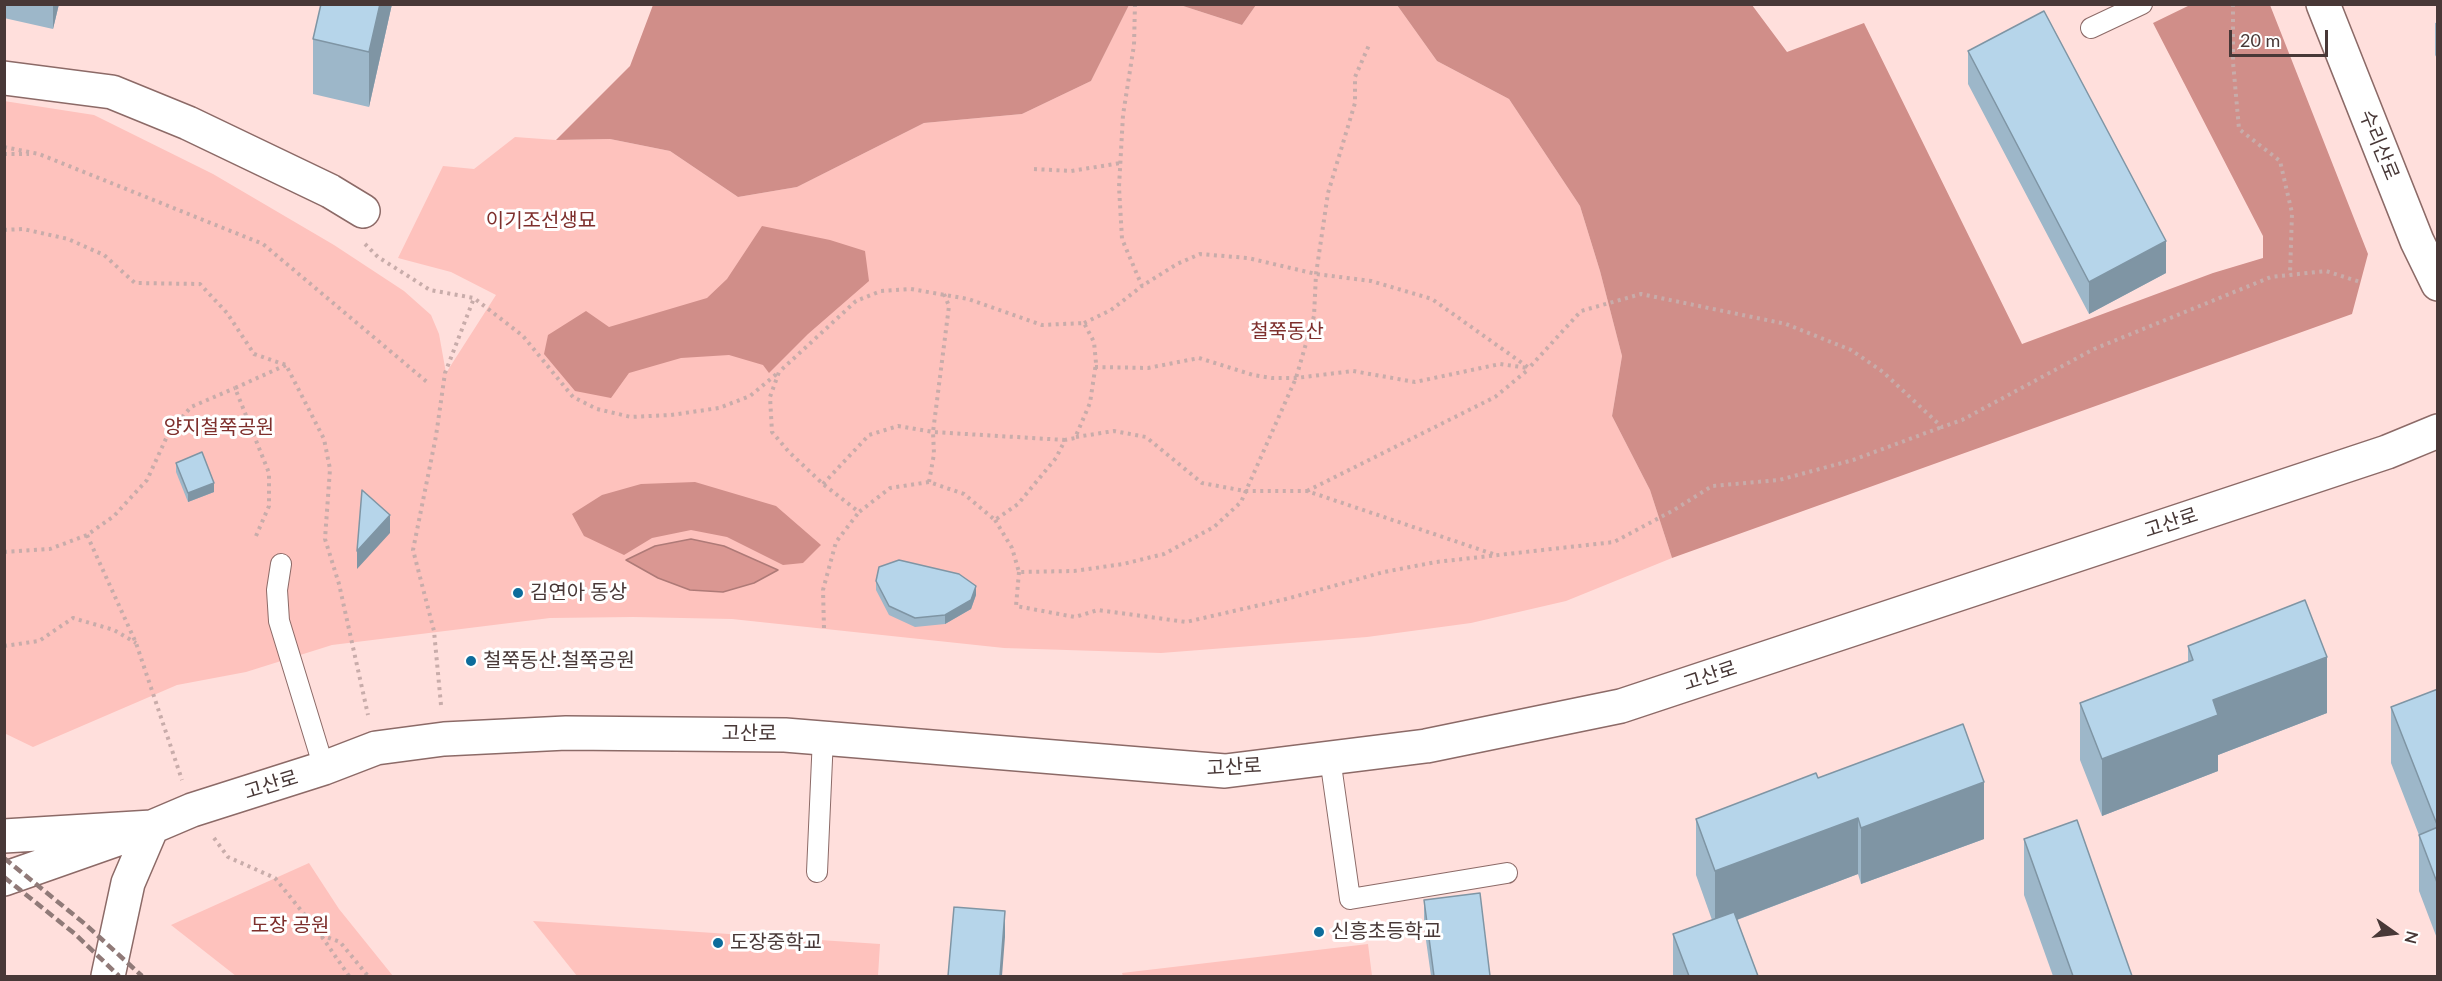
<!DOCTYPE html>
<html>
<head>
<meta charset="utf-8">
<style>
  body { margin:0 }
  #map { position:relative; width:2442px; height:981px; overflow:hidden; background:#ffdfdc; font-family:Lato,sans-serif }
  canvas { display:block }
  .frame { position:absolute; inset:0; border:6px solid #483837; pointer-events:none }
  .north { position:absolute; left:2364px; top:903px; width:60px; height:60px; -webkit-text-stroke:4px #fff; paint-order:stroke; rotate:104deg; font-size:16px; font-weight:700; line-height:24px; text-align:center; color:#483837 }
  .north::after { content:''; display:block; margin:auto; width:21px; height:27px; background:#483837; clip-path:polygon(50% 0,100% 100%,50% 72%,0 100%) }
  .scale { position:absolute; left:2229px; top:30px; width:99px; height:27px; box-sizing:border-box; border:3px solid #483837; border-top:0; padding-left:8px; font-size:18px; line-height:21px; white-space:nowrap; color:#483837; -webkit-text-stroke:4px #fff; paint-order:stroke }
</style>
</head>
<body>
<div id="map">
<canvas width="2442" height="981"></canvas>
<div class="frame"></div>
<div class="north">N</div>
<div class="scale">20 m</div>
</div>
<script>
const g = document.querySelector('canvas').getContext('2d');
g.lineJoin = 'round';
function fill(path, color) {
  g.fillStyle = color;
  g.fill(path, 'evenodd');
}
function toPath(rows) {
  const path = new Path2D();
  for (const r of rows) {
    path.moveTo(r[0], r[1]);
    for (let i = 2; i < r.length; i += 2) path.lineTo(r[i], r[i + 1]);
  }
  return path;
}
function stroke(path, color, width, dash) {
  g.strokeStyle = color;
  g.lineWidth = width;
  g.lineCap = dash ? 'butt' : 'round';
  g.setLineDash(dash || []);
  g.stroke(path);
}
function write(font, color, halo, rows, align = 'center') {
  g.font = font + ' Lato,"Noto Sans KR",sans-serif';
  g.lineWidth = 6;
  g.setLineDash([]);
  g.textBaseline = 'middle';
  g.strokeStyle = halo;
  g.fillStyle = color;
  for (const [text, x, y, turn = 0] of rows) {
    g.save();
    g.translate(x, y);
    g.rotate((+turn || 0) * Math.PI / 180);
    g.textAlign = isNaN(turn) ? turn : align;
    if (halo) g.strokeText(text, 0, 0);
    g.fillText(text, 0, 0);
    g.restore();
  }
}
const green = toPath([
  [1129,5,1180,5,1242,25,1256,5,1397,5,1437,61,1509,99,1580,206,1600,271,1622,356,1612,416,1650,490,1672,558,1566,601,1471,623,1367,637,1161,653,1004,648,732,619,633,617,550,618,332,645,246,672,177,685,33,747,4,733,4,101,94,115,213,174,334,245,404,291,431,315,439,334,446,373,496,295,451,272,398,258,443,166,474,169,515,137,556,140,610,139,670,151,738,197,797,187,924,123,1022,114,1091,81],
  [309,863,339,909,393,976,236,976,171,925],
  [533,921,880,944,878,976,577,976],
  [1368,944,1372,976,1123,976,1122,973]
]);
const forest = toPath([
  [653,5,653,4,1129,5,1091,81,1022,114,924,123,797,187,738,197,670,151,610,139,556,140,630,66],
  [1180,5,1256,5,1242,25],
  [1397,5,1752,5,1787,52,1864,23,2022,344,2213,273,2263,258,2263,236,2153,23,2190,5,2270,5,2368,254,2352,314,1672,558,1650,490,1612,416,1622,356,1600,271,1580,206,1509,99,1437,61],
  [762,226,830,240,865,251,869,281,808,334,769,373,763,365,729,355,681,358,629,373,611,398,575,391,544,354,548,335,586,311,609,327,707,298,727,279],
  [695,482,776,506,821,545,803,563,783,565,727,537,691,530,652,538,624,555,584,536,572,514,602,495,641,484]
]);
const water = toPath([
  [691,539,724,546,778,570,754,583,723,592,690,590,658,578,626,560,655,546,691,539]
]);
const path = toPath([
  [1135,4,1134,45,1123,115,1119,187,1122,239,1142,286,1177,264,1200,254,1248,258,1316,274,1371,281,1432,299,1529,368,1581,311,1641,294,1786,324,1851,350,1883,372,1942,427,1962,420,2094,349,2271,277,2326,271,2360,282],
  [2233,4,2233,62,2239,129,2280,161,2292,213,2290,275],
  [4,147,39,154,263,244,427,382],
  [4,154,29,154],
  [1034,169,1071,171,1121,163],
  [4,230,23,229,68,239,104,255,135,283,200,284,227,313,254,354,286,365,324,439,330,469,325,539,339,584,368,715],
  [365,244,378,257,430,290,474,298,523,336,573,397,597,409,631,417,671,415,719,408,750,396,779,372,770,397,772,432,789,452,823,484,859,512,890,488,929,482,964,494,995,520,1018,504,1056,458,1065,440,1075,438,1090,403,1096,363,1094,342,1084,323,1042,325,968,299,911,289,881,291,856,301,779,372],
  [1084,323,1111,310,1142,286],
  [1095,367,1148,368,1199,358,1253,375,1272,378,1296,378,1353,371,1415,382,1500,364,1528,368],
  [1076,437,1114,431,1146,437,1202,483,1245,491,1307,491,1493,554],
  [929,482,934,454,933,432,949,306,944,294],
  [823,484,869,435,898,426,933,432,1065,440],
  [1307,491,1495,397,1529,369],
  [995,520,1012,548,1019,572,1074,571,1123,564,1164,554,1214,527,1241,502,1296,378,1314,316,1316,274,1328,193,1355,103,1355,77,1369,45],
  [87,535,136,643,182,780],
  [256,536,269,506,269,473,235,388,286,365],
  [4,552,50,549,87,535,114,516,147,480,169,432,191,407,235,388],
  [1019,572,1016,606,1075,617,1098,610,1186,622,1286,599,1384,572,1436,562,1614,542,1674,510,1712,486,1779,480,1853,460,1942,427],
  [824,628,823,590,836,542,859,512],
  [4,646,39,641,73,618,114,630,136,643],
  [441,705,434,631,413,550,436,436,445,373,474,298],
  [214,838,228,857,275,878,320,934,349,976],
  [321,935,340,942,368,976]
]);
const lane = toPath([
  [2091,28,2142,4],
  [281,564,277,590,279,621,324,768],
  [1330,758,1350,899,1507,873],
  [817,872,823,737]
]);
const street = toPath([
  [4,78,112,92,188,123,330,191,363,211]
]);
const secondary = toPath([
  [2323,4,2417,241,2438,284],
  [4,836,152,827,128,883,108,976],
  [4,879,152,827,192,810,324,768,376,748,444,739,566,733,785,735,1225,771,1426,746,1621,706,2387,452,2438,431]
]);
const rail = toPath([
  [4,858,85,924,142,976],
  [4,877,75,934,119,976]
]);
const wall = toPath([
  [4,4,59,4,53,29,4,18],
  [392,4,369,107,313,94,313,39],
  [2438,22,2438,60,2435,55,2435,23],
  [1968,51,2166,273,2089,314,1968,84],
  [176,463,214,492,188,502,176,472],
  [876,581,976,595,971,609,945,624,915,627,889,615,876,590],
  [2188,646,2327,713,2218,755,2218,771,2102,816,2080,760,2080,703,2188,662],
  [2438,689,2438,941,2419,891,2419,835,2391,763,2391,707],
  [1818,778,1984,839,1861,884,1858,874,1737,920,1758,976,1673,976,1673,934,1712,920,1696,875,1696,819],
  [2024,839,2132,976,2053,976,2024,895],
  [1424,900,1490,976,1431,976,1424,926]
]);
const shadedWall = toPath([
  [53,4,59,4,53,29],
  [380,4,392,4,369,107,369,52],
  [2166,241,2166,273,2089,314,2089,282],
  [214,483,214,492,188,502,188,493],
  [390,515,390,533,357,569,357,551],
  [976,586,976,595,971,609,945,624,945,615],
  [2327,657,2327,713,2218,755,2218,771,2102,816,2102,759,2213,700],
  [1984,782,1984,839,1861,884,1861,828],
  [1858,818,1858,874,1715,928,1715,871],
  [1005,911,1005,937,1002,976,1000,976]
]);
const building = toPath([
  [321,4,380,4,369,52,313,39,321,4],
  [2044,11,2166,241,2089,282,1968,51,2044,11],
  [202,452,214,483,188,493,176,463,202,452],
  [362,490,390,515,357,551,362,490],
  [899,560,959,574,976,586,971,600,945,615,915,618,889,606,876,581,879,567,899,560],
  [2305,600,2327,657,2213,700,2218,715,2102,759,2080,703,2193,660,2188,646,2305,600],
  [2438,689,2438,827,2391,707,2438,689],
  [1963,724,1984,782,1861,828,1858,818,1715,871,1696,819,1816,773,1818,778,1963,724],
  [2077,820,2132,976,2073,976,2024,839,2077,820],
  [2438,827,2438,885,2419,835,2438,827],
  [1480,893,1490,976,1434,976,1424,900,1480,893],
  [954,907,1005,911,1000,976,948,976,954,907],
  [1734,912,1758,976,1689,976,1673,934,1734,912]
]);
const markers = [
  [518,593,6,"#0d6c9b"],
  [471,661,6,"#0d6c9b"],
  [1319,932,6,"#0d6c9b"],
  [718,943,6,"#0d6c9b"]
];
const streetNames = [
  ["수리산로",2379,145,68],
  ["고산로",2171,523,-18],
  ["고산로",1710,676,-18],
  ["고산로",749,734],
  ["고산로",1234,767,-3],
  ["고산로",271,785,-17]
];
const parkNames = [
  ["이기조선생묘",541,221],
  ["철쭉동산",1287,332],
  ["양지철쭉공원",219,428],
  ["도장 공원",290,926]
];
const poiNames = [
  ["김연아 동상",530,593],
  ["철쭉동산.철쭉공원",483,661],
  ["신흥초등학교",1331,932],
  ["도장중학교",730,943]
];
fill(green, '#fec2bd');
fill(forest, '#d08e89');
fill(water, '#da9792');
stroke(water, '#ae7a77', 1.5);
stroke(lane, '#8c6a67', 22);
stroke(street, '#8c6a67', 36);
stroke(secondary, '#8c6a67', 36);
stroke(path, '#c8acaa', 4, [3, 4.5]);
stroke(lane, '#fff', 20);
stroke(street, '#fff', 33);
stroke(secondary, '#fff', 33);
stroke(rail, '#907a78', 4.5, [9, 4.5]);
fill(wall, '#9db7c9');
fill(shadedWall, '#7f95a4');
fill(building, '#b6d5ea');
stroke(building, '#7f95a4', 1.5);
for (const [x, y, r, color] of markers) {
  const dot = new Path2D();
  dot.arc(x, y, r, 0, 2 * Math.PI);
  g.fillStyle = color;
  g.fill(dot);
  stroke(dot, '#fff', 2);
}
write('20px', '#483837', '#fff', streetNames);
write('20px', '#7e2f2c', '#fff', parkNames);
write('20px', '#483837', '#fff', poiNames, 'left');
</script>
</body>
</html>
